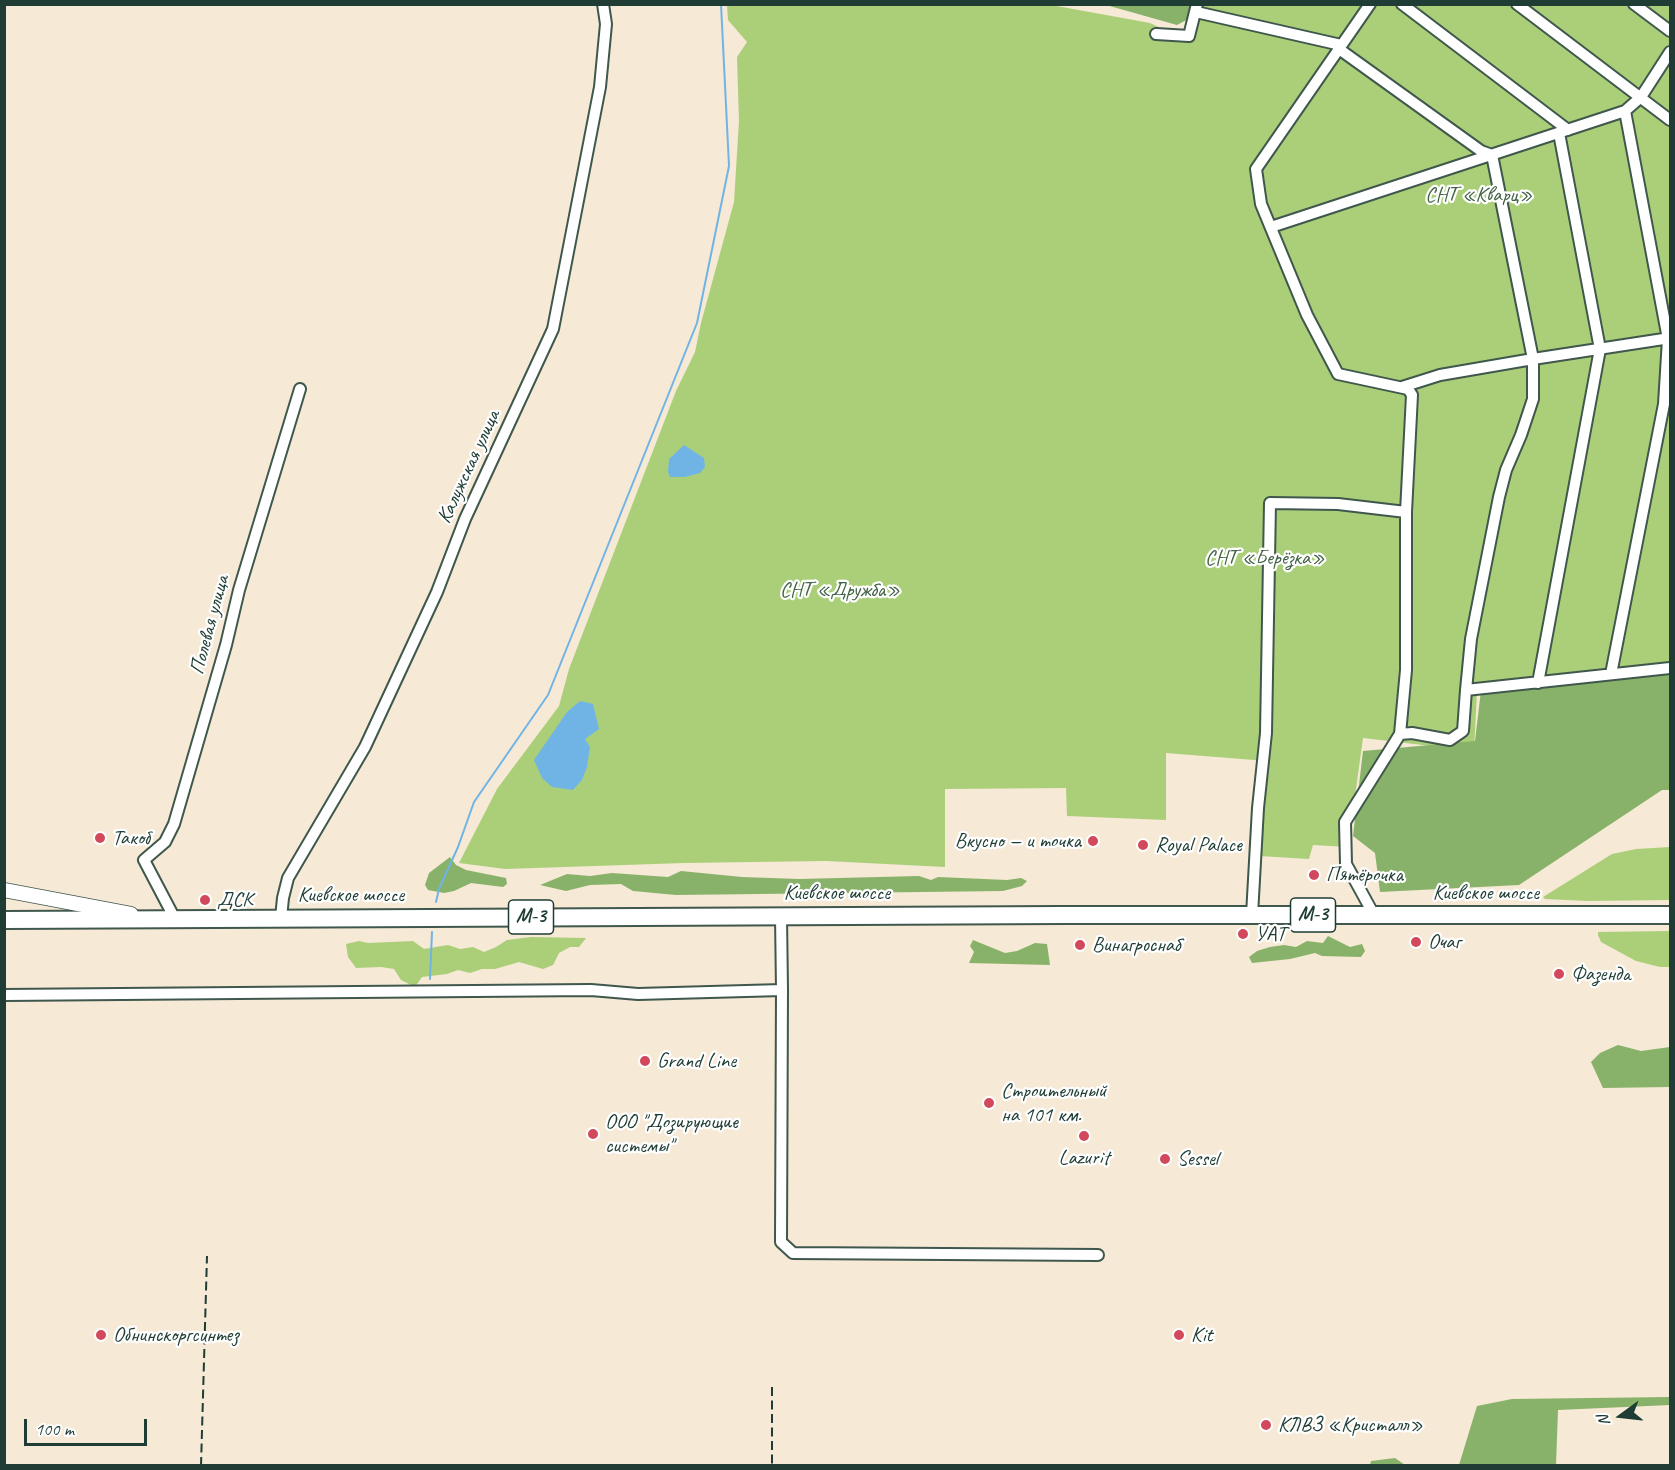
<!DOCTYPE html>
<html>
<head>
<meta charset="utf-8">
<style>
  body { margin:0 }
  #map { position:relative; width:1675px; height:1470px; overflow:hidden; background:#f6e9d5; font-family:Caveat,sans-serif }
  canvas { display:block }
  .frame { position:absolute; inset:0; border:6px solid #1f3d34; pointer-events:none }
  .north { position:absolute; left:1591px; top:1386px; width:60px; height:60px; -webkit-text-stroke:4px #fff; paint-order:stroke; rotate:255deg; font-size:16px; font-weight:700; line-height:24px; text-align:center; color:#1f3d34 }
  .north::after { content:''; display:block; margin:auto; width:21px; height:27px; background:#1f3d34; clip-path:polygon(50% 0,100% 100%,50% 72%,0 100%) }
  .scale { position:absolute; left:24px; top:1419px; width:123px; height:27px; box-sizing:border-box; border:3px solid #1f3d34; border-top:0; padding-left:8px; font-size:18px; line-height:21px; white-space:nowrap; color:#1f3d34; -webkit-text-stroke:4px #fff; paint-order:stroke }
</style>
</head>
<body>
<div id="map">
<canvas width="1675" height="1470"></canvas>
<div class="frame"></div>
<div class="north">N</div>
<div class="scale">100 m</div>
</div>
<script>
const g = document.querySelector('canvas').getContext('2d');
g.lineJoin = 'round';
function fill(path, color) {
  g.fillStyle = color;
  g.fill(path, 'evenodd');
}
function toPath(rows) {
  const path = new Path2D();
  for (const r of rows) {
    path.moveTo(r[0], r[1]);
    for (let i = 2; i < r.length; i += 2) path.lineTo(r[i], r[i + 1]);
  }
  return path;
}
function stroke(path, color, width, dash) {
  g.strokeStyle = color;
  g.lineWidth = width;
  g.lineCap = dash ? 'butt' : 'round';
  g.setLineDash(dash || []);
  g.stroke(path);
}
function write(font, color, halo, rows, align = 'center') {
  g.font = font + ' Caveat,sans-serif';
  g.lineWidth = 4.5;
  g.setLineDash([]);
  g.textBaseline = 'middle';
  g.strokeStyle = halo;
  g.fillStyle = color;
  for (const [text, x, y, turn = 0] of rows) {
    g.save();
    g.translate(x, y);
    g.rotate((+turn || 0) * Math.PI / 180);
    g.textAlign = isNaN(turn) ? turn : align;
    if (halo) g.strokeText(text, 0, 0);
    g.fillText(text, 0, 0);
    g.restore();
  }
}
const green = toPath([
  [727,5,1051,5,1150,23,1184,39,1195,5,1670,5,1670,675,1477,692,1474,751,1363,738,1348,847,1313,845,1309,859,1259,856,1267,761,1166,753,1166,820,1067,816,1066,788,945,789,945,867,826,861,684,863,505,869,459,863,497,789,559,706,569,669,676,391,695,352,701,323,734,202,739,121,737,57,747,42,728,20],
  [1670,847,1670,900,1588,901,1545,899,1543,897,1612,854,1636,849],
  [1670,931,1670,967,1660,967,1636,961,1601,942,1598,935,1598,932],
  [531,937,586,938,579,947,570,947,559,953,553,965,543,969,519,962,495,969,482,969,470,973,458,970,447,974,422,977,415,987,401,980,394,969,381,967,356,968,348,957,346,944,359,941,368,943,413,941,424,949,448,945,460,949,473,947,484,952,496,947,507,940]
]);
const forest = toPath([
  [1106,5,1194,5,1192,17,1177,25],
  [1670,672,1670,790,1662,790,1519,885,1380,892,1375,853,1353,836,1363,751,1475,741,1481,690],
  [450,857,456,865,466,870,506,878,507,884,503,887,471,883,454,891,444,893,428,890,425,885,429,873],
  [681,871,742,877,799,879,919,876,931,880,938,877,1007,880,1021,878,1027,881,1022,886,1003,891,676,895,633,891,621,884,590,885,566,891,540,885,567,874,590,876,612,873,668,877],
  [1328,936,1350,947,1362,944,1365,951,1361,957,1322,956,1315,953,1290,959,1252,963,1249,957,1257,951,1270,947,1284,945,1296,947,1307,941,1323,943],
  [973,940,1005,953,1017,951,1035,943,1047,944,1050,965,969,963,974,952,970,946],
  [1618,1045,1641,1051,1670,1047,1670,1087,1603,1088,1591,1062,1600,1053],
  [1670,1397,1670,1405,1558,1410,1556,1465,1459,1465,1477,1406,1512,1399],
  [1395,1458,1405,1465,1370,1465,1371,1461]
]);
const water = toPath([
  [684,445,704,458,705,467,700,473,685,477,670,477,668,472,669,459],
  [580,701,593,704,599,729,585,739,590,747,587,767,582,780,573,790,552,787,542,778,534,760,567,712]
]);
const stream = toPath([
  [436,902,439,889,458,847,474,802,548,695,697,323,729,166,721,4],
  [430,979,432,932]
]);
const minor = toPath([
  [1402,4,1568,130],
  [1517,4,1670,120],
  [1634,4,1670,31],
  [1196,12,1341,45],
  [1156,34,1189,36,1197,4],
  [1339,49,1481,151,1492,155,1533,359,1670,338],
  [1271,227,1625,111,1641,97,1670,52],
  [1402,387,1440,375,1533,359,1533,399,1521,435,1506,470,1499,497,1471,639,1466,690],
  [1611,674,1664,404,1668,339,1625,111],
  [1538,683,1600,349,1559,133],
  [1400,734,1412,733,1450,740,1463,731,1466,690,1670,668],
  [1252,915,1258,808,1266,733,1270,503,1338,504,1406,512,1412,395,1408,389,1338,374,1307,315,1261,204,1256,169,1370,4],
  [1374,915,1346,864,1345,822,1400,734,1406,670,1406,512],
  [281,918,283,898,288,878,365,747,437,592,465,519,553,329,600,87,606,24,603,4],
  [175,919,144,860,165,842,174,824,226,645,239,590,300,389],
  [782,990,781,1242,793,1253,1098,1255],
  [4,995,591,990,638,994,782,990,781,916]
]);
const major = toPath([
  [4,890,131,914]
]);
const highway = toPath([
  [4,920,1062,915,1670,915]
]);
const rail = toPath([
  [772,1387,772,1466],
  [201,1466,207,1256]
]);
const markers = [
  [100,838,6,"#d1495b"],
  [1093,841,6,"#d1495b"],
  [1143,845,6,"#d1495b"],
  [1314,875,6,"#d1495b"],
  [205,900,6,"#d1495b"],
  [1243,934,6,"#d1495b"],
  [1416,942,6,"#d1495b"],
  [1080,945,6,"#d1495b"],
  [1559,974,6,"#d1495b"],
  [645,1061,6,"#d1495b"],
  [989,1103,6,"#d1495b"],
  [593,1134,6,"#d1495b"],
  [1084,1136,6,"#d1495b"],
  [1165,1159,6,"#d1495b"],
  [101,1335,6,"#d1495b"],
  [1179,1335,6,"#d1495b"],
  [1266,1425,6,"#d1495b"]
];
const shields = [
  [1313,915,45],
  [531,917,45]
];
const shieldNames = [
  ["М-3",1313,915],
  ["М-3",531,917]
];
const parkNames = [
  ["СНТ «Кварц»",1479,195],
  ["СНТ «Берёзка»",1265,558],
  ["СНТ «Дружба»",840,590]
];
const streetNames = [
  ["Калужская улица",469,467,-65],
  ["Полевая улица",210,625,-75],
  ["Киевское шоссе",837,893],
  ["Киевское шоссе",1486,893],
  ["Киевское шоссе",351,895]
];
const poiNames = [
  ["Такоб",112,838],
  ["Вкусно — и точка",1081,841,"right"],
  ["Royal Palace",1155,845],
  ["Пятёрочка",1326,875],
  ["ДСК",217,900],
  ["УАТ",1255,934],
  ["Очаг",1428,942],
  ["Винагроснаб",1092,945],
  ["Фазенда",1571,974],
  ["Grand Line",657,1061],
  ["Строительный",1001,1091],
  ["на 101 км.",1001,1115],
  ["ООО \"Дозирующие",605,1122],
  ["системы\"",605,1146],
  ["Lazurit",1084,1158,"center"],
  ["Sessel",1177,1159],
  ["Обнинскоргсинтез",113,1335],
  ["Kit",1191,1335],
  ["КЛВЗ «Кристалл»",1278,1425]
];
fill(green, '#abcf79');
fill(forest, '#88b269');
fill(water, '#70b4e6');
stroke(stream, '#70b4e6', 2);
stroke(minor, '#3f574c', 14);
stroke(major, '#3f574c', 16);
stroke(highway, '#3f574c', 20);
stroke(minor, '#fff', 10);
stroke(major, '#fff', 14);
stroke(highway, '#fff', 16);
stroke(rail, '#1f3d34', 2, [9, 4.5]);
for (const [x, y, r, color] of markers) {
  const dot = new Path2D();
  dot.arc(x, y, r, 0, 2 * Math.PI);
  g.fillStyle = color;
  g.fill(dot);
  stroke(dot, '#fff', 2);
}
for (const [x, y, w] of shields) {
  const box = new Path2D();
  box.roundRect(x - w / 2, y - 17, w, 34, 4.5);
  g.fillStyle = '#fff';
  g.fill(box);
  stroke(box, '#1f3d34', 1.5);
}
write('bold 20px', '#1f3d34', null, shieldNames);
write('21px', '#426245', '#fff', parkNames);
write('21px', '#1f3d34', '#fff', streetNames);
write('21px', '#1f3d34', '#fff', poiNames, 'left');
</script>
</body>
</html>
